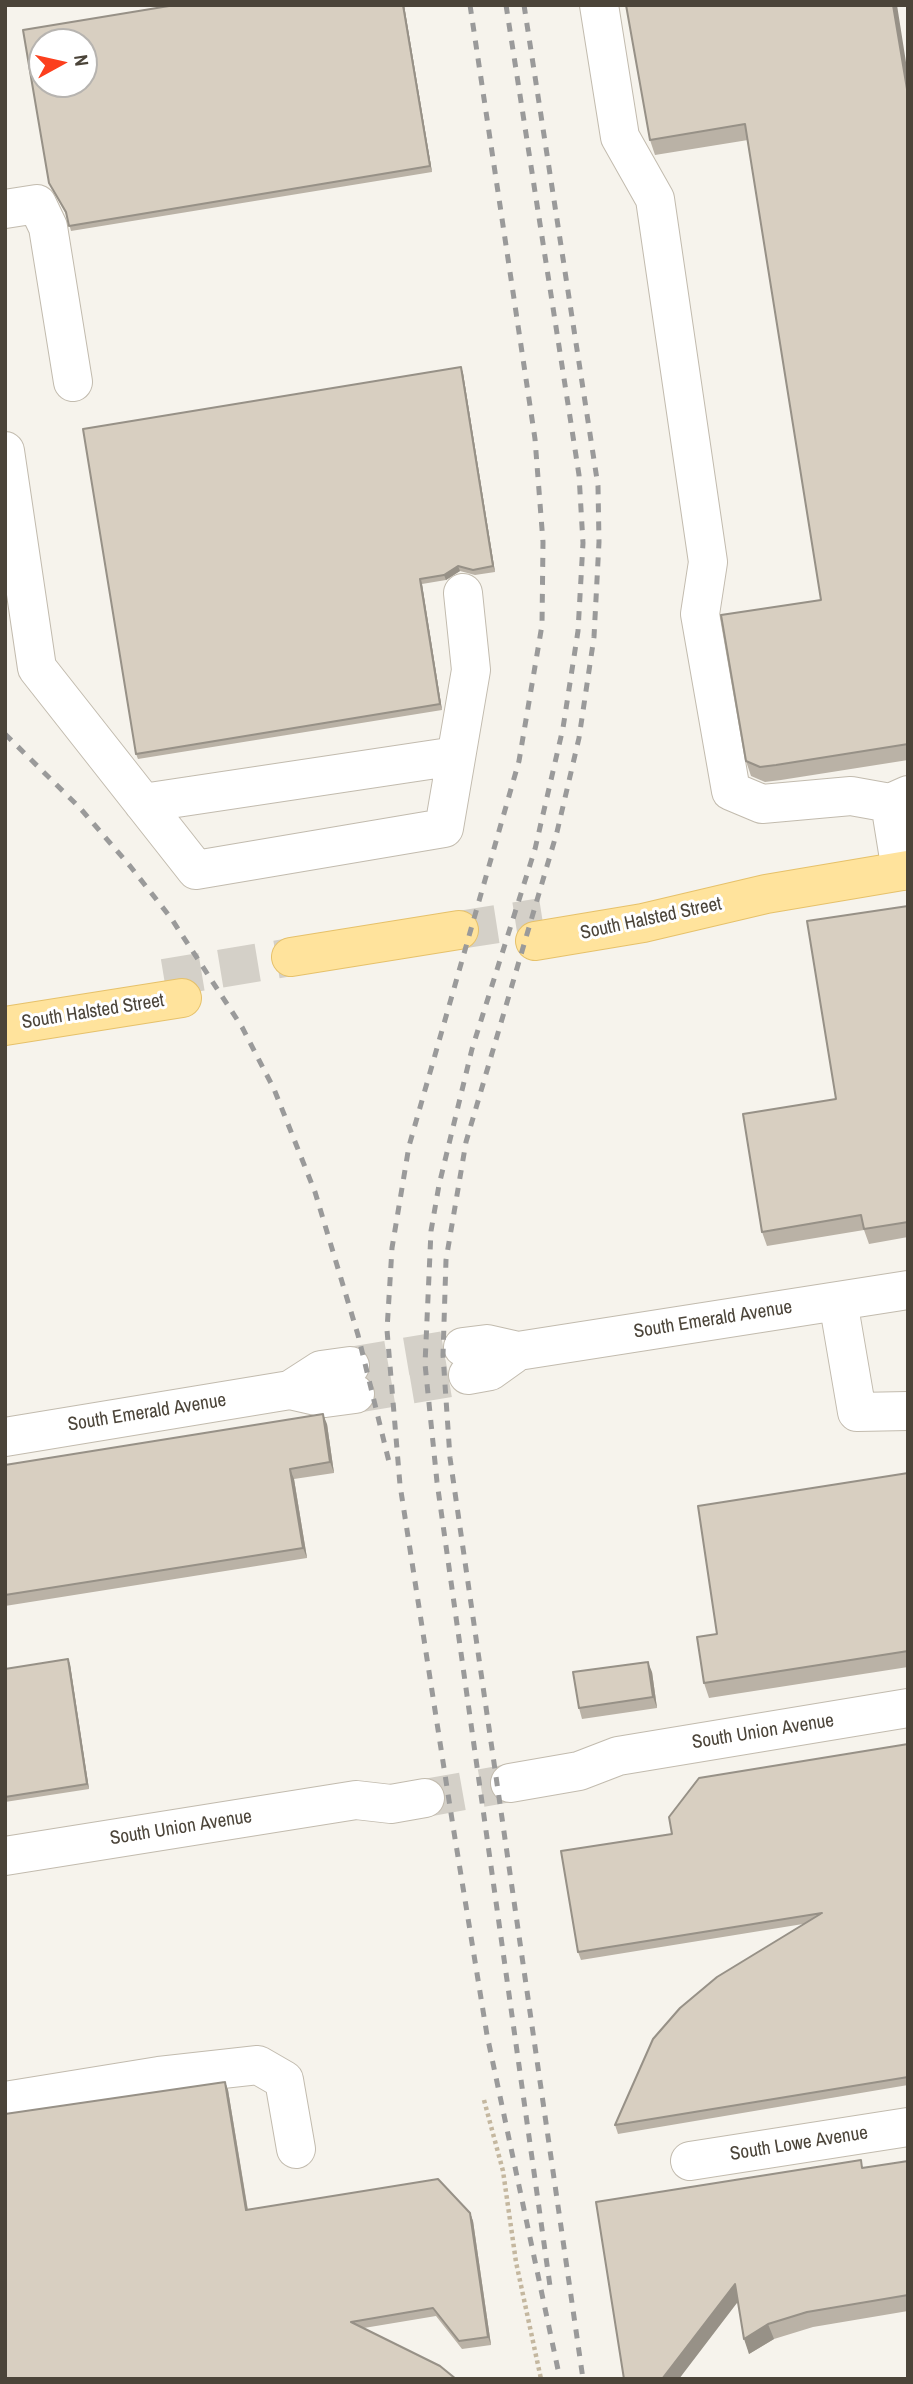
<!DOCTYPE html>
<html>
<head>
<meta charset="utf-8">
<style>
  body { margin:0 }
  #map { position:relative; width:913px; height:2384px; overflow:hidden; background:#f6f3ec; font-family:"Archivo Narrow",sans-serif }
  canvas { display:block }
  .frame { position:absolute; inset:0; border:7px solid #4b4439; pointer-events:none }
  .north { position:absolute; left:28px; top:28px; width:70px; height:70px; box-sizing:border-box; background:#fff; border:2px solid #b7b4b0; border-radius:50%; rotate:82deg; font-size:19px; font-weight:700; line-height:28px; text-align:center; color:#4b4439 }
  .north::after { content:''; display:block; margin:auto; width:24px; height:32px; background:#fc3f1d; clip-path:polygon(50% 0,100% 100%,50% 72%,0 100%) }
</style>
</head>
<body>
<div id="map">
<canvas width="913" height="2384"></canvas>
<div class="frame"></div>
<div class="north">N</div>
</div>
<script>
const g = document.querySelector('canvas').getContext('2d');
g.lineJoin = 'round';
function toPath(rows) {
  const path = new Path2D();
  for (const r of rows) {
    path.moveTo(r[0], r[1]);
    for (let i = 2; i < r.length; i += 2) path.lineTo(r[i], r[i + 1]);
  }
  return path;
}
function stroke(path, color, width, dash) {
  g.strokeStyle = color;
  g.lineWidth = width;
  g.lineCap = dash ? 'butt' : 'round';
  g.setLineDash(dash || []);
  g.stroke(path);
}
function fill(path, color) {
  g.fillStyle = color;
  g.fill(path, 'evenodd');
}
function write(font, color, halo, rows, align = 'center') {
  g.font = font + ' "Archivo Narrow",sans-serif';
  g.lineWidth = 6;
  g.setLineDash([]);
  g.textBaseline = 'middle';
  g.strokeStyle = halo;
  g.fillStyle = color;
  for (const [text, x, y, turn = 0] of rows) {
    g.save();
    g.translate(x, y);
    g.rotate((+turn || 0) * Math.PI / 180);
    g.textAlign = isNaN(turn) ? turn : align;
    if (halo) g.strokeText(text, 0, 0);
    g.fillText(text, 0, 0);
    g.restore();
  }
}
const minorTunnel = toPath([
  [350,1366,463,1347],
  [355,1394,468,1375],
  [425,1798,510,1783]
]);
const majorTunnel = toPath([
  [459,930,542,917],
  [164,978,291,957]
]);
const path = toPath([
  [484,2100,503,2171,516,2262,541,2379]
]);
const minor = toPath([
  [599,5,620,137,655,199,708,562,700,614,731,791,762,804,851,796,890,803],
  [5,209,37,204,48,227,73,382],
  [5,451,37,668,196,870,444,828,471,670,463,593],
  [143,803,456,756],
  [901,871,890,803,908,795],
  [838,1301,857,1412,908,1411],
  [463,1347,487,1344,518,1351,908,1290],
  [468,1375,490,1371,518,1351],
  [290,1390,325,1398,355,1394],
  [5,1437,290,1390,321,1370,350,1366],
  [510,1783,579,1771,618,1756,908,1708],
  [5,1856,356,1800,391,1804,425,1798],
  [5,2101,159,2076,258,2065,284,2080,296,2149],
  [690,2161,908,2127]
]);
const major = toPath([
  [535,941,643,923,766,894,908,870],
  [291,957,459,930],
  [5,1026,182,998]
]);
const rail = toPath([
  [470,5,535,439,543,542,542,625,519,761,409,1146,392,1248,387,1330,400,1485,453,1826,487,2035,560,2379],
  [506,5,579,475,583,543,578,631,563,728,535,849,472,1049,439,1185,431,1231,425,1364,437,1482,550,2286],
  [524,5,598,486,599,542,594,637,579,738,557,832,466,1142,446,1260,443,1355,450,1458,583,2379],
  [5,734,80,808,130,866,171,918,242,1027,274,1089,315,1192,358,1335,390,1466]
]);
const wall = toPath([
  [404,5,432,172,71,231,67,216,49,183],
  [908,75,908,760,781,780,765,782,751,776,746,761,821,600,748,140,655,155,650,140],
  [461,367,463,373,495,572,475,575,460,571,446,580,422,584,442,710,138,759,136,754],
  [908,906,908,1237,869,1244,864,1230,767,1246,762,1232,836,1099],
  [327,1424,334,1473,294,1479,307,1558,5,1606,5,1465],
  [908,1473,908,1667,709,1698,704,1683,717,1634],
  [68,1659,70,1664,89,1789,5,1802,5,1669],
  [652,1672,657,1708,582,1719,579,1708],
  [908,1744,908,2085,618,2134,615,2125,803,1924,581,1960,578,1952,672,1834],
  [225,2082,228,2090,248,2210,470,2213,473,2221,491,2345,462,2349,436,2316,364,2328,5,2379],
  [908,2161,908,2311,813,2327,774,2339,749,2354,738,2302,624,2379,863,2168]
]);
const shadedWall = toPath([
  [403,5,404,5,432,172,430,166],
  [893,5,897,5,908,75,908,95],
  [461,367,463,373,495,572,493,566],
  [458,566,460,571,446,580,444,575],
  [420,579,422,584,442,710,440,704],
  [323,1414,327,1424,334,1473,330,1462],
  [290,1469,294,1479,307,1558,303,1548],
  [68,1659,70,1664,89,1789,87,1784],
  [648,1662,652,1672,657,1708,653,1697],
  [225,2082,228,2090,249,2218,246,2210],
  [470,2213,473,2221,491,2345,488,2337],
  [735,2284,740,2299,679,2379,662,2379],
  [768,2324,774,2339,749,2354,744,2339]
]);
const building = toPath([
  [175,5,403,5,430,166,69,226,66,212,49,183,23,30,175,5],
  [42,42,84,42,84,84,42,84,42,42],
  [626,5,893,5,908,95,908,744,776,765,760,767,746,761,721,615,821,600,745,124,650,140,626,5],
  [461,367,493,566,473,570,458,566,444,575,420,579,440,704,136,754,83,429,461,367],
  [908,906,908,1222,864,1229,861,1215,762,1232,743,1114,836,1099,807,921,908,906],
  [323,1414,330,1462,290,1469,303,1548,5,1595,5,1465,323,1414],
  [908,1473,908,1651,704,1683,697,1637,717,1634,698,1506,908,1473],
  [68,1659,87,1784,5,1797,5,1669,68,1659],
  [648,1662,653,1697,579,1708,573,1672,648,1662],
  [908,1744,908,2077,615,2125,653,2039,680,2008,717,1977,822,1913,578,1952,561,1851,672,1834,669,1817,699,1778,908,1744],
  [225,2082,246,2210,438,2179,470,2213,488,2337,459,2341,433,2308,351,2322,440,2366,456,2379,5,2379,5,2114,225,2082],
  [861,2160,862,2168,908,2161,908,2295,807,2312,768,2324,744,2339,735,2284,662,2379,624,2379,596,2202,861,2160]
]);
const streetNames = [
  ["South Halsted Street",651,919,-12],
  ["South Halsted Street",93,1012,-9],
  ["South Emerald Avenue",713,1320,-9],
  ["South Emerald Avenue",147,1413,-9],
  ["South Union Avenue",763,1732,-9],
  ["South Union Avenue",181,1828,-9],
  ["South Lowe Avenue",799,2144,-9]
];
stroke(minorTunnel, '#d4d0c8', 38, [38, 19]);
stroke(majorTunnel, '#d4d0c8', 38, [38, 19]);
stroke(minor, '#c2bbae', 40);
stroke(major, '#e6c16a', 40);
stroke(path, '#c4b79f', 4.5, [3.5, 3.5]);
stroke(minor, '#fff', 38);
stroke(major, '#ffe39c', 38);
stroke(rail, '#9a9a9a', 5, [9, 9]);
fill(wall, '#bab2a6');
fill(shadedWall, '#979187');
fill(building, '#d8cfc1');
stroke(building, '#979187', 2);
write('19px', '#4b4439', '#fff', streetNames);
</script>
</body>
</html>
